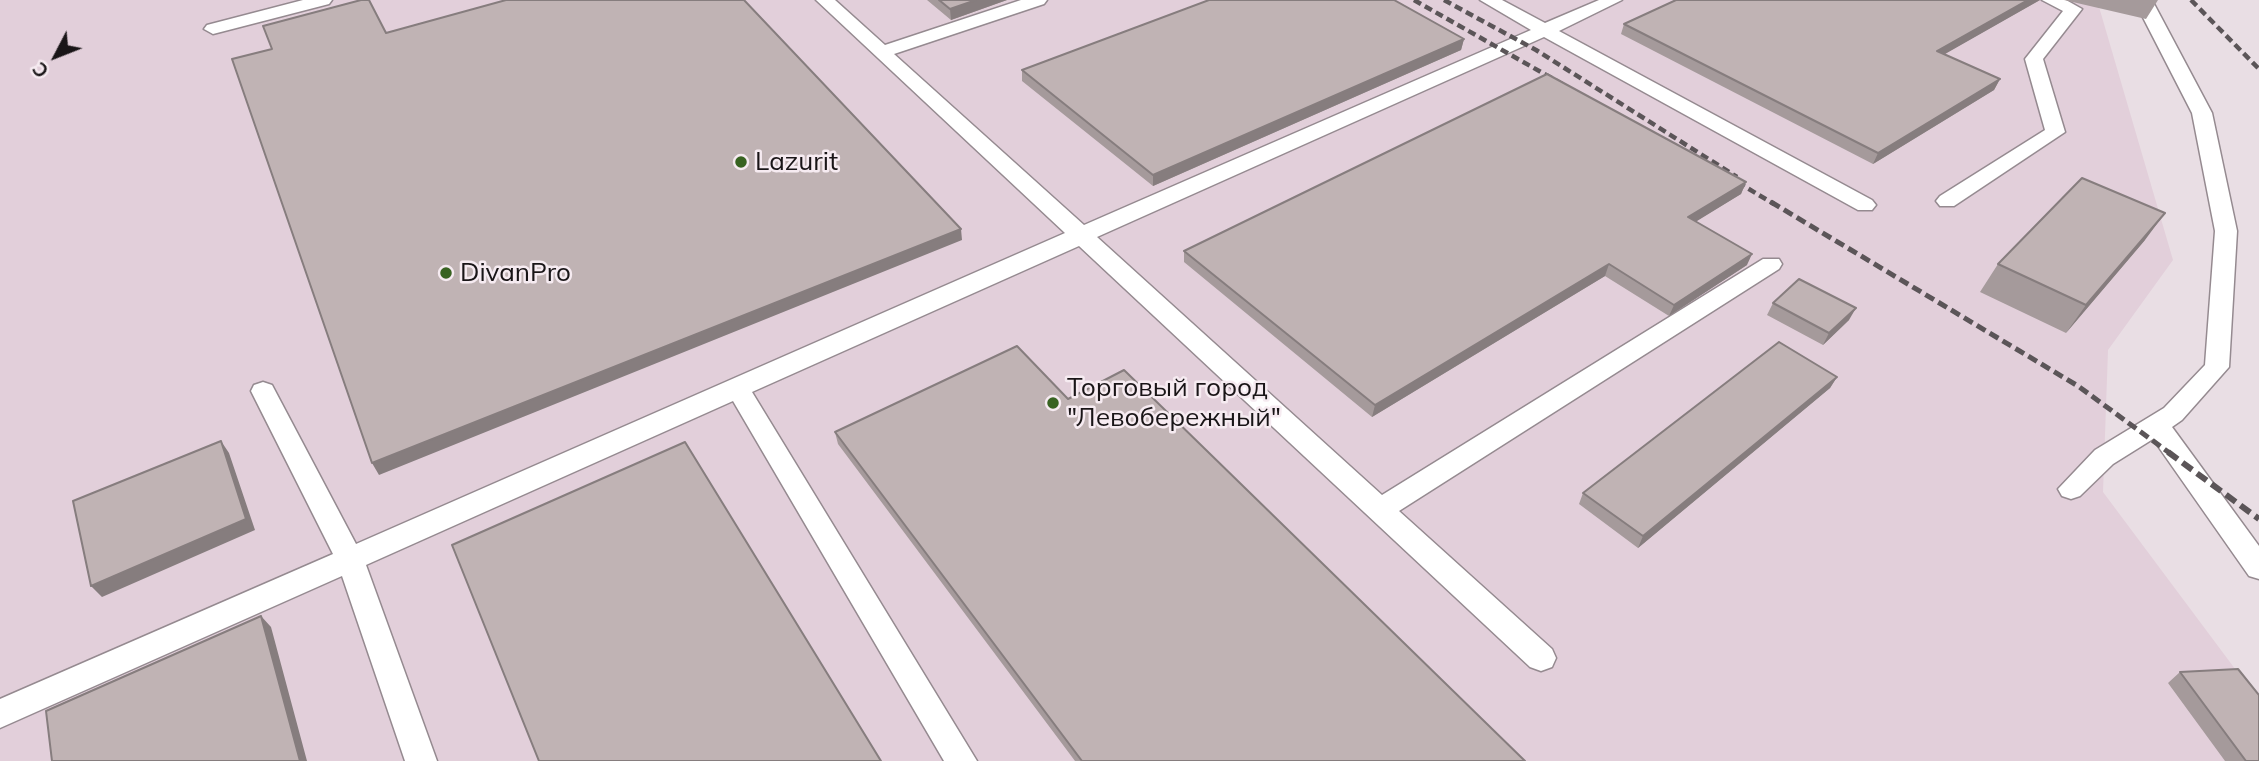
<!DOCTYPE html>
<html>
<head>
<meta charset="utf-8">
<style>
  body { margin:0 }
  #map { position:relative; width:2259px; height:761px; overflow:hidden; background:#e9dee4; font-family:Mulish,sans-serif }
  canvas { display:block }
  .north { position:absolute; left:21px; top:21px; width:70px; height:70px; -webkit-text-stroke:5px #f6ebf1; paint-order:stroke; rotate:228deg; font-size:19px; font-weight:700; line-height:28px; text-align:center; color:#191517 }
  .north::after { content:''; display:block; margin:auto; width:24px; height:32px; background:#191517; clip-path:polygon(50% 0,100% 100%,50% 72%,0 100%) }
</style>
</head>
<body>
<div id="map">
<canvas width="2259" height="761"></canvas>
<div class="north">С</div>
</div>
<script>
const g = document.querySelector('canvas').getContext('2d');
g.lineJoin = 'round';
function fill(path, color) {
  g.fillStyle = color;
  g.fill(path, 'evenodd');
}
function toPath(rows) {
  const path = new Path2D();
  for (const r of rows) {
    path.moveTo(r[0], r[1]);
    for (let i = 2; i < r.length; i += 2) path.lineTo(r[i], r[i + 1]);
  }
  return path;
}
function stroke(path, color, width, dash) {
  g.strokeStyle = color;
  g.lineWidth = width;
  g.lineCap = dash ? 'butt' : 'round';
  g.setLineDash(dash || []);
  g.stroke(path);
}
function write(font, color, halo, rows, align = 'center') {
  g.font = font + ' Mulish,sans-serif';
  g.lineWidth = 5;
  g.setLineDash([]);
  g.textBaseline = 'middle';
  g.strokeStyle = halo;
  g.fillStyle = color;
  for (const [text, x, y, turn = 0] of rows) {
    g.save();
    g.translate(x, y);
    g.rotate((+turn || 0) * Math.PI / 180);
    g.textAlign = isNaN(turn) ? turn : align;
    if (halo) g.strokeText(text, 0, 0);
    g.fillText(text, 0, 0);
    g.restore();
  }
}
const built = toPath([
  [0,0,2097,0,2173,260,2108,350,2103,492,2259,701,2259,761,0,761]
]);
const service = toPath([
  [303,0,332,0,329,4,213,34,204,29,207,25,303,0],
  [816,0,835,0,885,45,1021,0,1047,0,1044,4,894,54,1084,225,1531,30,1480,0,1502,0,1545,23,1599,0,1622,0,1559,31,1872,200,1876,205,1872,210,1858,210,1544,37,1097,237,1382,495,1763,259,1779,259,1782,264,1779,269,1399,511,1552,649,1556,658,1552,667,1541,671,1530,667,1079,246,752,392,977,761,944,761,733,401,366,565,437,761,405,761,342,576,0,728,0,699,333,554,251,391,254,385,263,382,272,385,356,544,1065,233,816,0],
  [2042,0,2066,0,2082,9,2043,59,2065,132,1954,206,1940,206,1936,201,1940,196,2045,130,2025,59,2063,11,2042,0],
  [2134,0,2152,0,2212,113,2237,231,2229,367,2182,420,2172,427,2259,546,2259,579,2249,576,2153,439,2113,464,2080,496,2071,499,2062,496,2058,489,2095,450,2164,408,2205,365,2215,231,2192,113,2134,0]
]);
const railFar2 = toPath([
  [1414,0,1562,84],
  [1444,0,1536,50,1737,177],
  [2191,0,2259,69],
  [1727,176,1774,204]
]);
const railFar1 = toPath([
  [1771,202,2078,386,2171,454]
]);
const rail = toPath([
  [2168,452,2259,519]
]);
const wall = toPath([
  [927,0,1007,0,951,20],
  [1676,0,2040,0,1944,54,2000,79,1994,90,1873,164,1621,34,1624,24],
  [2064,0,2158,0,2146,19],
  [1464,39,1461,50,1153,186,1022,81,1022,70],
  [1746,182,1741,194,1696,221,1747,265,1669,316,1605,276,1372,417,1184,262,1184,251],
  [2145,240,2066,333,1980,292,1998,264],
  [1773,303,1849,320,1823,345,1767,315],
  [1837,377,1830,388,1638,548,1579,504,1583,493],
  [1068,399,1525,761,1075,761,838,444,835,432],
  [2180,672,2259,761,2225,761,2168,683]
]);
const shadedWall = toPath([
  [976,0,1007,0,951,20,950,9],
  [2028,0,2040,0,1931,62,1937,51],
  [1464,39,1461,50,1153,186,1153,175],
  [2000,79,1994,90,1873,164,1878,153],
  [1746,182,1741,194,1684,229,1688,217],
  [2165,213,2145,240,2066,333,2086,305],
  [961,229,962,240,379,475,372,463],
  [1752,254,1747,265,1669,316,1674,305],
  [1609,264,1605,276,1372,417,1375,405],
  [1856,308,1849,320,1823,345,1829,333],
  [1837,377,1830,388,1638,548,1643,536],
  [221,441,229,453,255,530,102,597,91,586],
  [261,616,271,627,307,761,300,761]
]);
const building = toPath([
  [361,0,369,0,386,33,506,0,744,0,961,229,372,463,232,59,272,49,263,26,361,0],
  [939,0,976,0,950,9,939,0],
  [1209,0,1394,0,1464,39,1153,175,1022,70,1209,0],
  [1676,0,2028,0,1937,51,2000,79,1878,153,1624,24,1676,0],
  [1547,74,1746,182,1688,217,1752,254,1674,305,1609,264,1375,405,1184,251,1547,74],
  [2082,178,2165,213,2086,305,1998,264,2082,178],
  [1799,279,1856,308,1829,333,1773,303,1799,279],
  [1779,342,1837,377,1643,536,1583,493,1779,342],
  [1017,346,1068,399,1124,370,1525,761,1082,761,835,432,1017,346],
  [221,441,246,519,91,586,73,501,221,441],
  [685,442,881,761,539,761,452,545,685,442],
  [261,616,300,761,52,761,46,711,261,616],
  [2238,669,2259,695,2259,761,2246,761,2180,672,2238,669]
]);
const markers = [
  [741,162,7,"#386321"],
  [446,273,7,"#386321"],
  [1053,403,7,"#386321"]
];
const poiNames = [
  ["Lazurit",755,162],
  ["DivanPro",460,273],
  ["Торговый город",1067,388],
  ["\"Левобережный\"",1067,418]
];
fill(built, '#e2cfda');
stroke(service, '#958a90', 3);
fill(service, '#fff');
stroke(railFar2, '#5b5558', 4.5, [8, 4.5]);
stroke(railFar1, '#5b5558', 5, [10, 5]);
stroke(rail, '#5b5558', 6, [12, 6]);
fill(wall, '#a59a9b');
fill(shadedWall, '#867d7e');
fill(building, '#c0b3b4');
stroke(building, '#867d7e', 2);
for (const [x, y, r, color] of markers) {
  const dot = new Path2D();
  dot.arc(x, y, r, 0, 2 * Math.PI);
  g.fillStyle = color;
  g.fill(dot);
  stroke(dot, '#f6ebf1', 2.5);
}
write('26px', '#191517', '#f6ebf1', poiNames, 'left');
</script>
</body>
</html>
